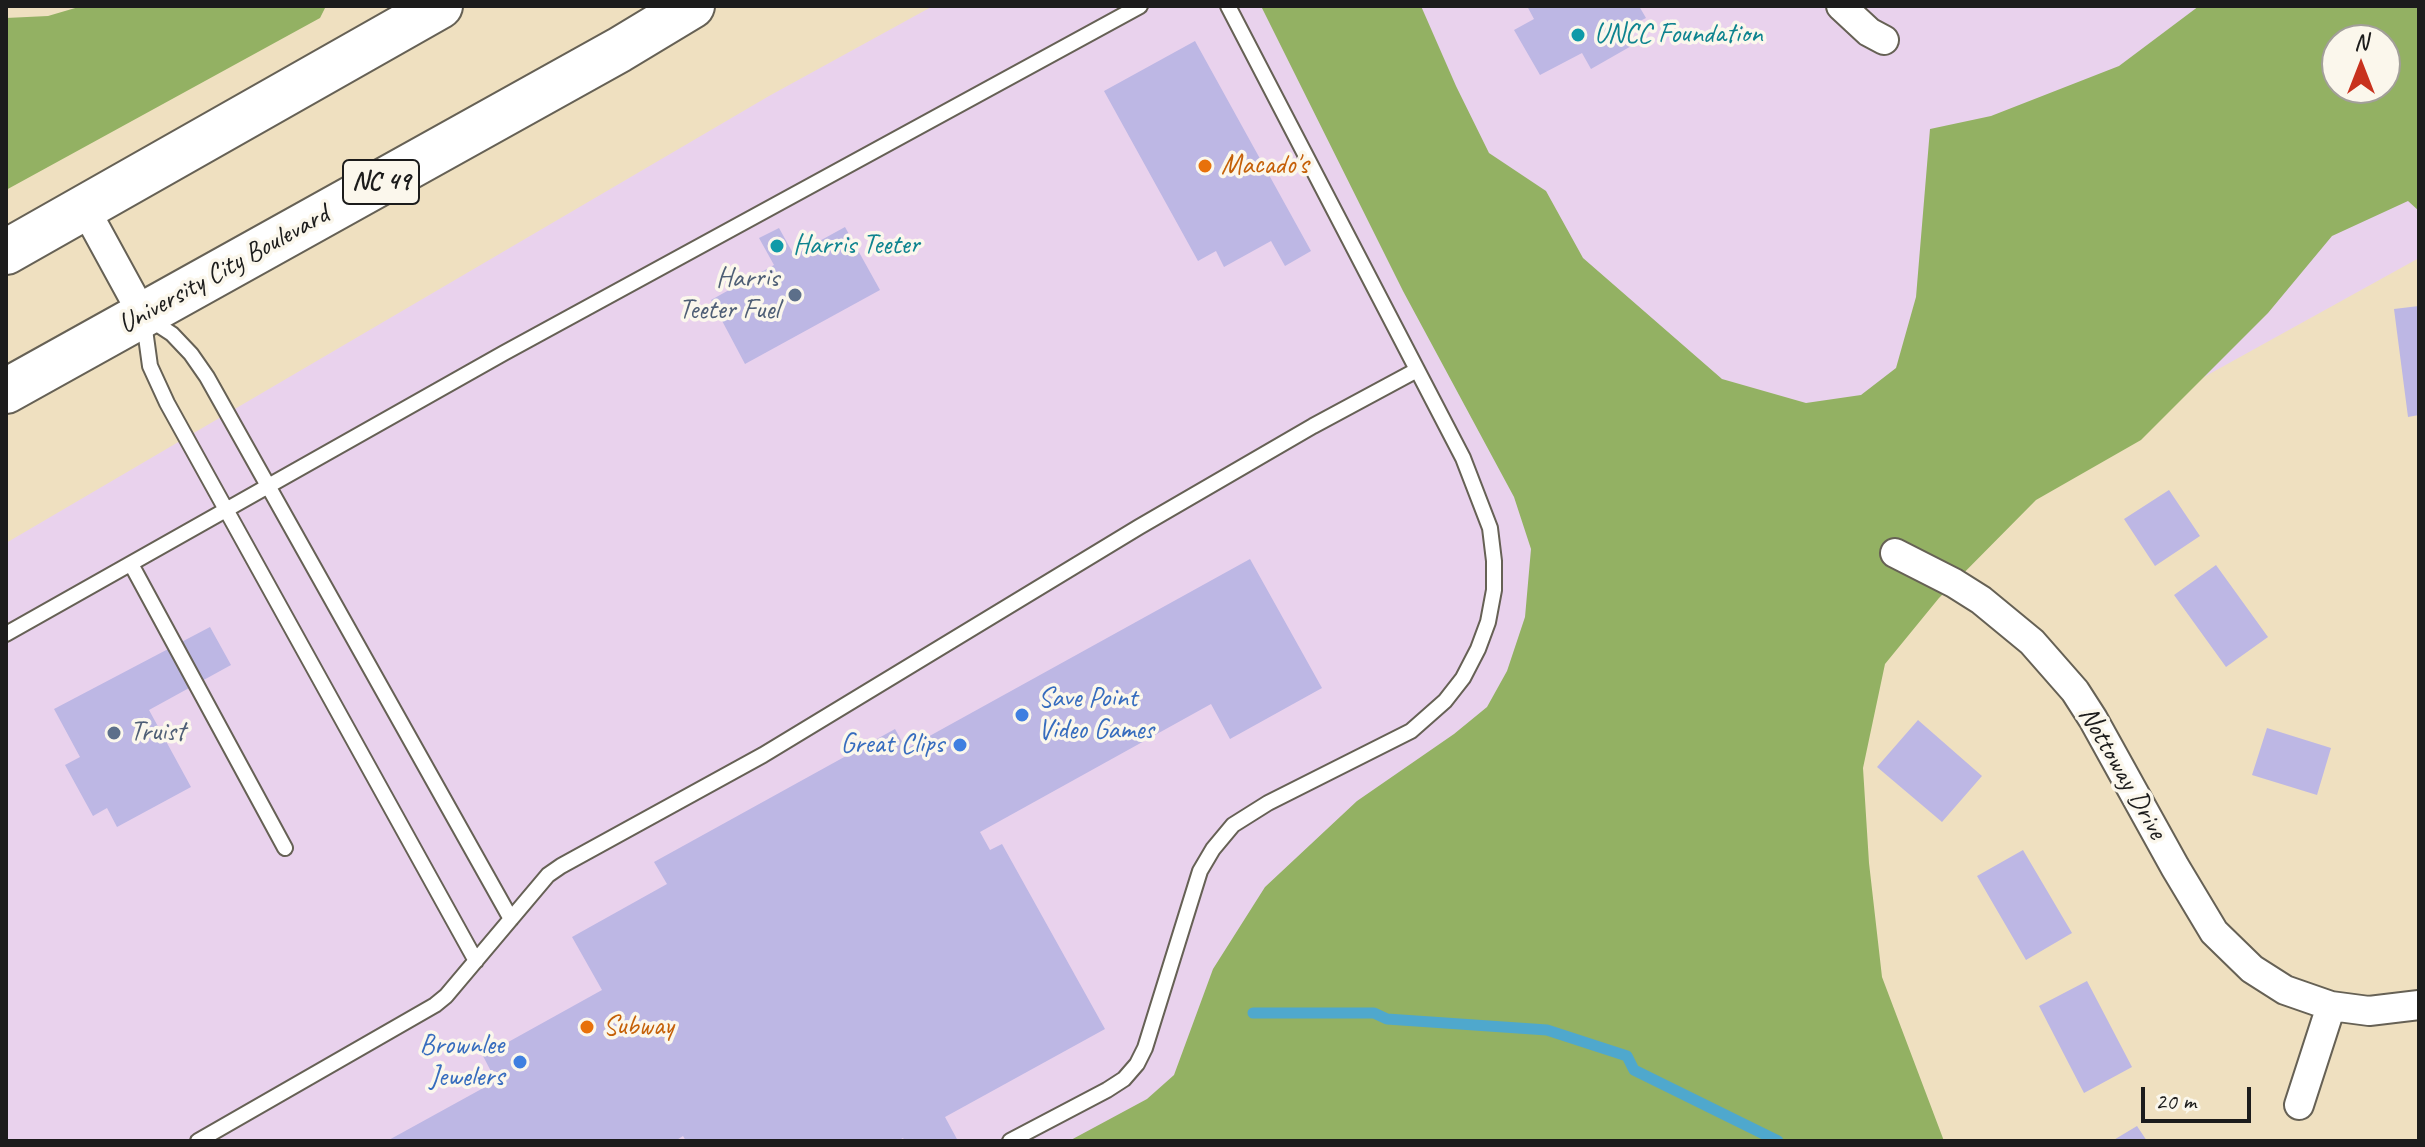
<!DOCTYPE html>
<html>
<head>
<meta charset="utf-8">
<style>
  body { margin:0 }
  #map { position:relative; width:2425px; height:1147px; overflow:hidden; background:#efe0c0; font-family:Caveat,sans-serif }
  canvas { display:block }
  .frame { position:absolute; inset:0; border:8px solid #1c1c1c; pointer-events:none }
  .north { position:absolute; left:2321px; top:24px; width:80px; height:80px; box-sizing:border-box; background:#fbf7ec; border:2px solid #a29f99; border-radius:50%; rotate:0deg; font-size:22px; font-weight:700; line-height:32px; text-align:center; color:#1c1c1c }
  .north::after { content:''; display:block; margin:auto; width:28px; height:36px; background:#c8321e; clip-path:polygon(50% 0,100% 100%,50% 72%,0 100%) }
  .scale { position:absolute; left:2141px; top:1087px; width:110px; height:36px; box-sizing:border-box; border:4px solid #1c1c1c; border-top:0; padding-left:10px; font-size:24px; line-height:28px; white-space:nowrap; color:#1c1c1c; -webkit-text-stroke:6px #fbf7ec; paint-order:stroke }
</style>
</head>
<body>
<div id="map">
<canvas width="2425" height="1147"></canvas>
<div class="frame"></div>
<div class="north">N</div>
<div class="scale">20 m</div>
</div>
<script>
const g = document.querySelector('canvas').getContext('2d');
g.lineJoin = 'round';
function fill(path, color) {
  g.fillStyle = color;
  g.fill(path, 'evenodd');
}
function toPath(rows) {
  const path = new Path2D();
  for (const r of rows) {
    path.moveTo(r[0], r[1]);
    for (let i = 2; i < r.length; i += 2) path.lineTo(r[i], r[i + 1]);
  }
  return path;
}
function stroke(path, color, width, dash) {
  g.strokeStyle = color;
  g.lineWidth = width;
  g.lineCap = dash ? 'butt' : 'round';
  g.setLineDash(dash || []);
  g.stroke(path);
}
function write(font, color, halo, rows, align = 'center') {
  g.font = font + ' Caveat,sans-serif';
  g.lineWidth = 7;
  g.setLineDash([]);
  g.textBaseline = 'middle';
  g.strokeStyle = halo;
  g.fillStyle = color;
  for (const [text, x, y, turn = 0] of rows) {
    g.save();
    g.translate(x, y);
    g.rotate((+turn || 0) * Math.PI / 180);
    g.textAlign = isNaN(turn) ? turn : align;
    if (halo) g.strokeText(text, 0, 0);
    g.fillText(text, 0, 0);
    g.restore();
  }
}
const built = toPath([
  [933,6,2419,6,2419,258,1940,523,1589,1141,6,1141,6,543,769,96],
  [2337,40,2385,40,2385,88,2337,88]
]);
const forest = toPath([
  [82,6,326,6,320,18,6,190,6,18,48,16],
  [1261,6,1421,6,1456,86,1489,153,1546,191,1583,258,1722,379,1806,403,1861,395,1896,368,1916,297,1930,129,1991,116,2119,66,2199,6,2419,6,2419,211,2408,201,2332,236,2268,313,2141,440,2036,500,1939,598,1885,664,1863,768,1869,863,1882,977,1944,1141,1069,1141,1147,1099,1174,1075,1213,969,1265,887,1357,801,1454,734,1487,707,1507,671,1525,617,1531,549,1514,497,1403,291],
  [2337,40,2385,40,2385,88,2337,88]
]);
const stream = toPath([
  [1253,1013,1374,1013,1387,1019,1547,1030,1627,1056,1634,1070,1778,1141]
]);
const building = toPath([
  [1527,6,1639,6,1646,18,1624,29,1633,45,1591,69,1582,53,1540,75,1514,30,1534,19],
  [1195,41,1311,251,1285,266,1271,241,1224,267,1216,251,1198,261,1104,91],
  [845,227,880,290,745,364,711,300,774,265,759,238,779,228,794,255],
  [2419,306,2419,415,2408,417,2394,309],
  [2169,490,2200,536,2155,566,2124,519],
  [1250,559,1322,688,1230,739,1211,704,980,832,990,850,1002,844,1105,1029,945,1117,958,1141,905,1141,903,1138,897,1141,686,1141,683,1136,675,1141,387,1141,496,1081,483,1056,602,990,572,937,667,884,654,862,895,729,906,749],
  [2216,565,2268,637,2226,667,2174,595],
  [210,627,231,665,149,710,191,787,117,827,107,808,93,816,65,765,80,757,54,709],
  [1918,720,1982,776,1942,822,1877,767],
  [2267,728,2331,748,2317,795,2252,775],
  [2023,850,2072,933,2026,960,1977,876],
  [2087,981,2132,1067,2084,1093,2039,1006],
  [2137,1126,2147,1141,2112,1141]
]);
const service = toPath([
  [131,564,285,848],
  [6,634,504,353,1140,6],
  [476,961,167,403,150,366,143,315,172,334,191,354,207,377,511,919],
  [198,1141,435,1005,446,996,548,875,561,866,763,755,1139,527,1313,426,1417,370],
  [1010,1141,1107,1090,1124,1079,1137,1064,1145,1048,1200,871,1213,849,1233,825,1268,803,1411,731,1445,701,1463,678,1478,649,1488,622,1494,590,1494,561,1490,528,1463,458,1228,6]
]);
const minor = toPath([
  [1841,6,1869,32,1884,40],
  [84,207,143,315],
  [1895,553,1954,583,1981,600,2032,642,2075,691,2093,719,2175,867,2214,932,2252,969,2285,990,2331,1006,2369,1011,2419,1005],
  [2299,1105,2331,1006]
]);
const primary = toPath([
  [6,252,440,6],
  [6,391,619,50,692,6]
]);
const markers = [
  [1578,35,8,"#0f9aa8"],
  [1205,166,8,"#e8710a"],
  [777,246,8,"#0f9aa8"],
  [795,295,8,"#5c6f8a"],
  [1022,715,8,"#3f7fe0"],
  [114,733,8,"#5c6f8a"],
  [960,745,8,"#3f7fe0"],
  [587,1027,8,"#e8710a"],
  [520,1062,8,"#3f7fe0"]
];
const shields = [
  [381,182,76]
];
const shieldNames = [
  ["NC 49",381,182]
];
const cultureNames = [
  ["UNCC Foundation",1594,35],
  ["Harris Teeter",793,246]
];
const foodNames = [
  ["Macado's",1221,166],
  ["Subway",603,1027]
];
const streetNames = [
  ["University City Boulevard",224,270,-29],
  ["Nottoway Drive",2122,773,60]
];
const serviceNames = [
  ["Harris",779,279],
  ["Teeter Fuel",779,311],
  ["Truist",130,733,"left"]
];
const shopNames = [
  ["Save Point",1038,699,"left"],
  ["Video Games",1038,731,"left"],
  ["Great Clips",944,745],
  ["Brownlee",504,1046],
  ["Jewelers",504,1078]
];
fill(built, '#e9d2ed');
fill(forest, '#93b163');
stroke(stream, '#4fa8cd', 11);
fill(building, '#bdb7e4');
stroke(service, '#666155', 18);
stroke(minor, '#666155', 32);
stroke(primary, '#666155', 48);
stroke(service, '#fff', 14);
stroke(minor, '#fff', 28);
stroke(primary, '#fff', 44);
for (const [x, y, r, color] of markers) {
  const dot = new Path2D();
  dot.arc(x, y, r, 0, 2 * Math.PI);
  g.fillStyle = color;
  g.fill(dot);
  stroke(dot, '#fbf7ec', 3);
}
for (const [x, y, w] of shields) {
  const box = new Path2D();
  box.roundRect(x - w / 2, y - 22, w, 44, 6);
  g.fillStyle = '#fbf7ec';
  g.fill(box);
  stroke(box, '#1c1c1c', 2);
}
write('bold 26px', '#1c1c1c', null, shieldNames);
write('28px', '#0d838f', '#fbf7ec', cultureNames, 'left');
write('28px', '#c56008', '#fbf7ec', foodNames, 'left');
write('28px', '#1c1c1c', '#fbf7ec', streetNames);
write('28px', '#4e5e75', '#fbf7ec', serviceNames, 'right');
write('28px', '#366cbe', '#fbf7ec', shopNames, 'right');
</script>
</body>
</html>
